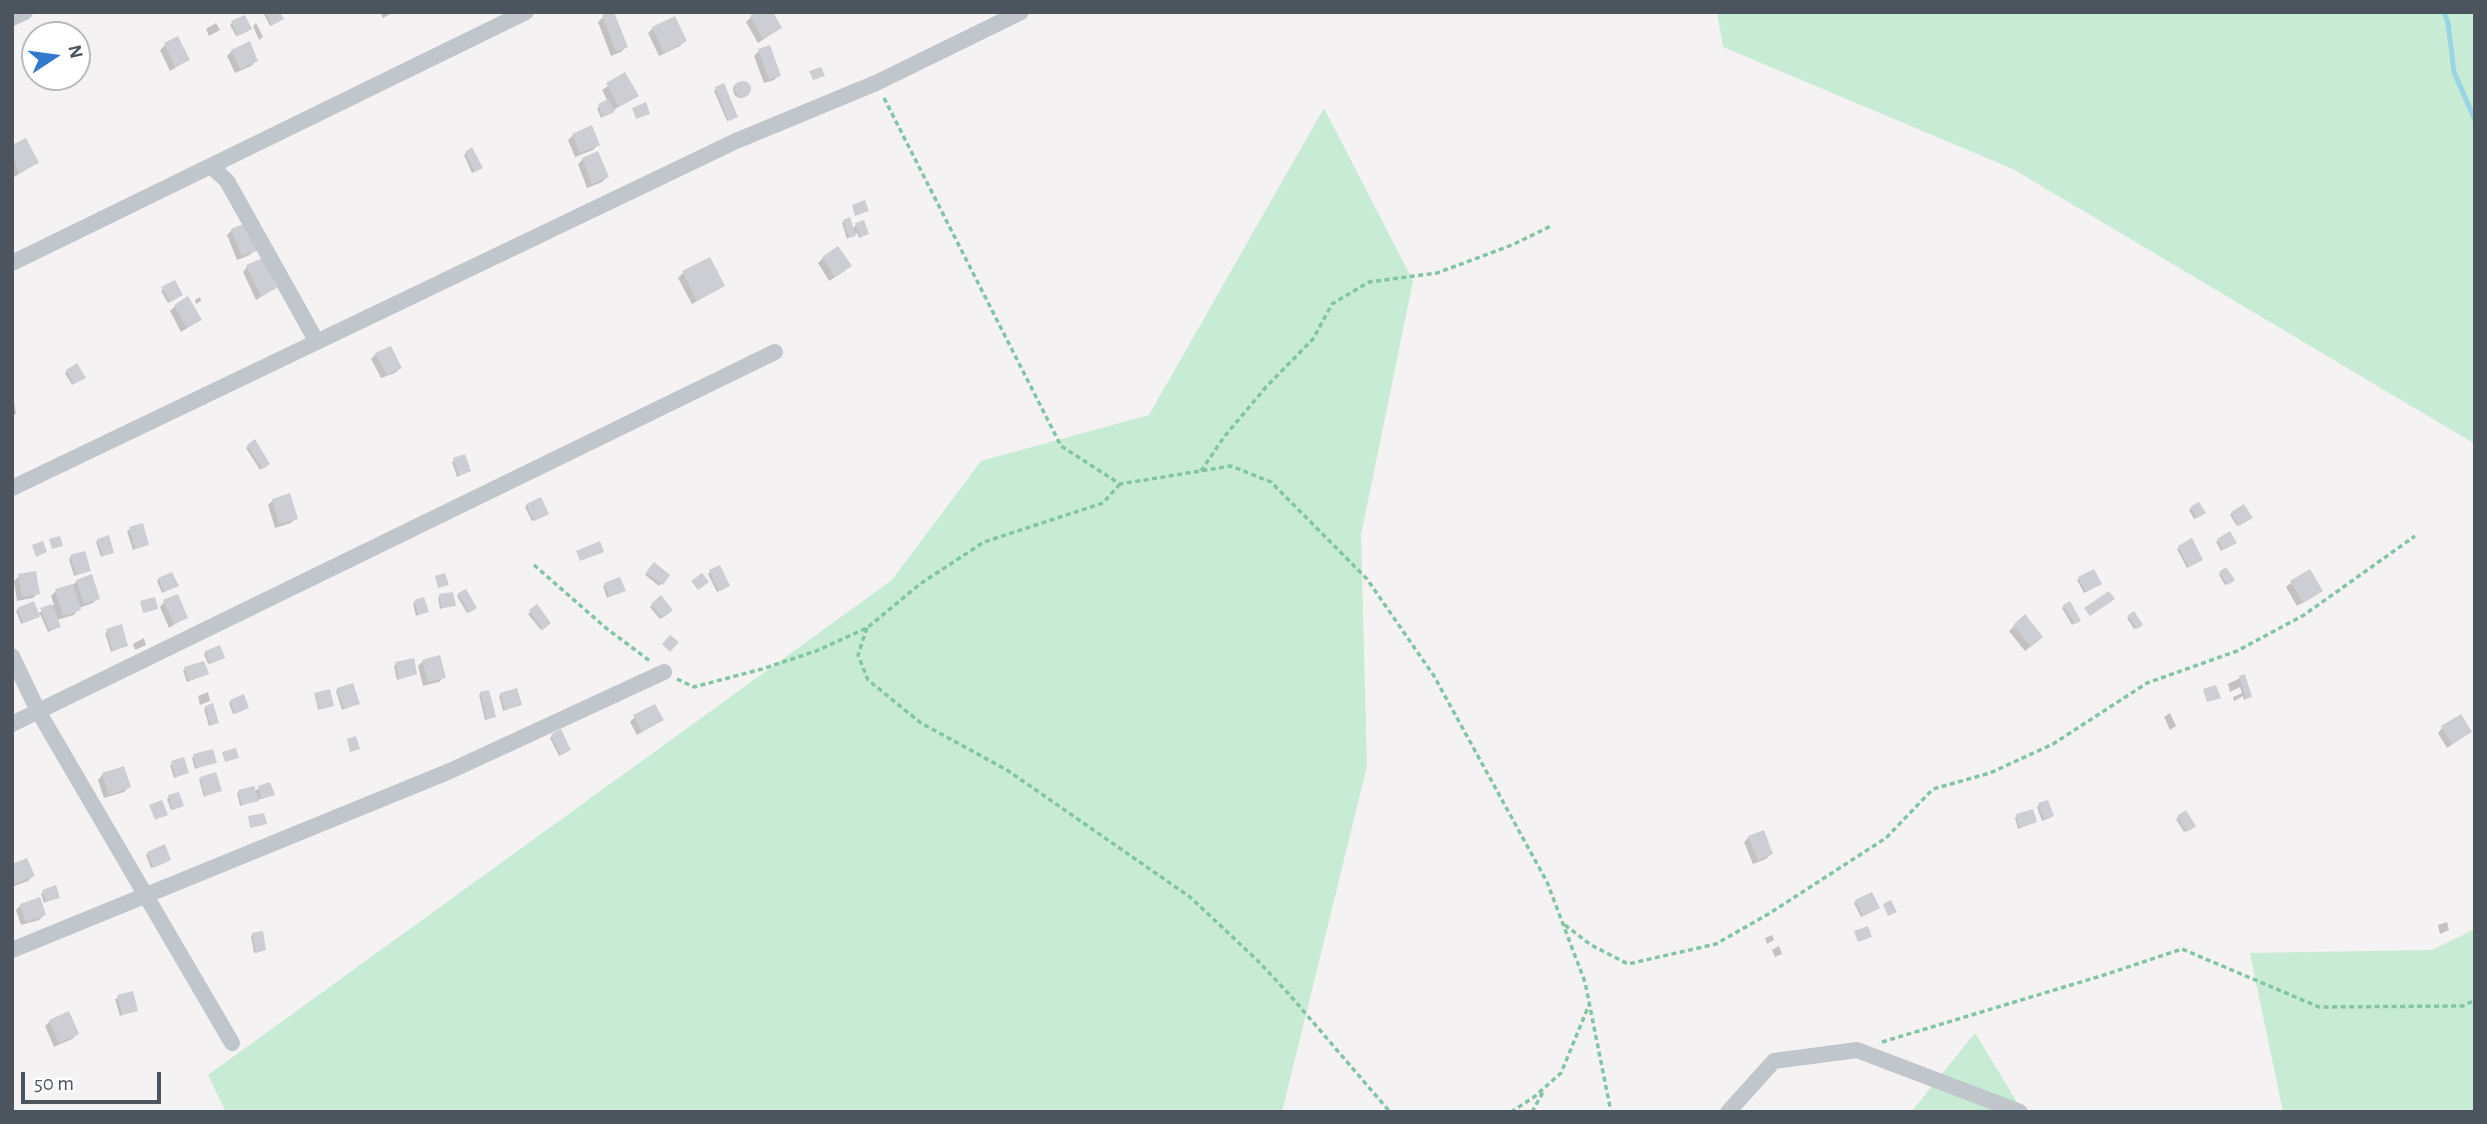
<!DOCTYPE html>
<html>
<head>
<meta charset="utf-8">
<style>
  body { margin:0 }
  #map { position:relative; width:2487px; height:1124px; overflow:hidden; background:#f4f2f2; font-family:"Alegreya Sans",sans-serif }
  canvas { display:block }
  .frame { position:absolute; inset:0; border:14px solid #4c555d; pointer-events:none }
  .north { position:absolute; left:21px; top:21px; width:70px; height:70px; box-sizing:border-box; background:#fff; border:2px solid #b7bbbe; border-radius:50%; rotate:77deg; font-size:19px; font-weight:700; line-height:28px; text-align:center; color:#4c555d }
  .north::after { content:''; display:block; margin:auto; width:24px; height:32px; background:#3179cf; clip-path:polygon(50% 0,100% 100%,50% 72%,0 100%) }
  .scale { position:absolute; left:21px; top:1072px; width:140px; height:32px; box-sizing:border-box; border:4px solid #4c555d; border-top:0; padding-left:9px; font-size:21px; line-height:24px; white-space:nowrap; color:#4c555d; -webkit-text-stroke:5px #fff; paint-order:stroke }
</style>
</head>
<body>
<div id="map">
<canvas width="2487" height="1124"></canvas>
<div class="frame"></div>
<div class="north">N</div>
<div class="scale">50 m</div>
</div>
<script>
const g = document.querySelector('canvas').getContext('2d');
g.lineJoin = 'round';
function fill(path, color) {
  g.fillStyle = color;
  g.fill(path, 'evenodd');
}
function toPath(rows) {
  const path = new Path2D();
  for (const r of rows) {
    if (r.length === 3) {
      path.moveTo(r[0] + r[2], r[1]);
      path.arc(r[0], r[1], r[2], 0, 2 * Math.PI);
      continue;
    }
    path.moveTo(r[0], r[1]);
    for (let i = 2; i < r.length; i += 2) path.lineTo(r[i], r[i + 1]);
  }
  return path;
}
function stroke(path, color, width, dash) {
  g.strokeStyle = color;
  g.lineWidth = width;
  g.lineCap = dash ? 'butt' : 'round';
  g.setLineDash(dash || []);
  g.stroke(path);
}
const green = toPath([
  [1717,12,2475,12,2475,444,2013,169,1723,47],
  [1324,108,1413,281,1361,535,1367,766,1282,1112,226,1112,208,1075,892,580,981,461,1149,415],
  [2475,929,2475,1112,2283,1112,2250,953,2432,950],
  [1975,1033,2023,1112,1911,1112]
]);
const shadow = toPath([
  [263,12,278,12,280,21,270,26],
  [380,12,394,12,383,18],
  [613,13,626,47,621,52,611,56,598,22,603,17],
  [751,17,780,28,758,43,746,22],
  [216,23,220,30,209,36,206,29],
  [232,23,248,31,236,36,230,25],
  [256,23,263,37,259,40,253,26],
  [653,28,685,41,680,46,659,56,648,33],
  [165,45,188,60,170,71,160,50],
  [232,51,256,61,251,66,235,73,227,56],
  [759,51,779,75,774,80,764,83,754,56],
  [625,75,636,96,601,118,597,108,608,102,602,90],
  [741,90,8],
  [716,89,734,118,727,121,714,91],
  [573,135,598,145,593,150,575,157,568,140],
  [12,147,37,163,14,177,12,171],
  [466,153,479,169,472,173,464,155],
  [583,159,607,177,602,182,587,188,578,164],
  [844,221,852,229,856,225,865,235,859,238,857,233,847,239,842,223],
  [232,230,255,250,250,255,237,260,227,235],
  [823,258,845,271,829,281,818,263],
  [247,267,275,288,256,300,243,272],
  [683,273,723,286,692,304,678,278],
  [163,289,179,296,168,303,161,291],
  [200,297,201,301,196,304,195,300],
  [175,306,200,320,181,332,170,311],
  [376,354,400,368,395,373,381,378,371,359],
  [67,371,82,379,72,385,65,373],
  [14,401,16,414,12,416,12,402],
  [248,446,268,463,260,470,246,448],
  [454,460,469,471,457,477,452,462],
  [273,500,296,518,291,523,275,528,268,505],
  [527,505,545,516,532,521,525,507],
  [2191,508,2202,515,2194,519,2189,510],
  [2232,513,2249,519,2237,526,2230,515],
  [130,529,147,544,133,550,127,531],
  [2229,534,2233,544,2221,551,2216,542],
  [98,540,112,552,101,557,96,542],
  [2179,547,2199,561,2187,568,2177,549],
  [71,557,87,572,74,576,69,559],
  [654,565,668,576,659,586,645,575],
  [710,572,726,588,717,592,708,574],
  [2221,573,2231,582,2225,585,2219,575],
  [19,576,38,593,33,598,17,601,14,581],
  [159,579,177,586,162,593,157,581],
  [2079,579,2100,584,2084,593,2077,580],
  [77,581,98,598,93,603,79,608,74,615,57,620,57,628,48,632,40,614,36,618,21,624,16,611,18,609,37,614,54,605,51,596,56,591,73,585],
  [2291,583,2316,595,2297,606,2286,587],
  [605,585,624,591,607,598,603,586],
  [459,594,472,610,467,613,457,596],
  [440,596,454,605,440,609,438,598],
  [661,598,671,609,660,619,650,607],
  [164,602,186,617,169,628,160,607],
  [415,602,427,611,416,616,413,604],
  [2064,606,2077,622,2072,625,2062,608],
  [536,607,549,623,541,630,528,614],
  [2129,616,2139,626,2134,629,2127,618],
  [120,626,126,645,111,652,105,633],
  [2014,626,2036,642,2025,651,2009,631],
  [144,638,146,645,135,650,133,644],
  [206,652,220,659,208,664,204,654],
  [423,661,444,677,439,682,423,686,418,666],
  [396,664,416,674,397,680,394,666],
  [185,669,207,674,187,682,183,671],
  [2240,678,2250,696,2244,700,2243,696,2234,701,2233,697,2242,693,2240,687,2230,692,2228,684],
  [338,689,358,703,342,710,336,691],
  [208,692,210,701,200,705,198,696],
  [481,693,494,716,492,718,485,720,479,695],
  [501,694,520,705,503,711,499,696],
  [231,701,247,708,233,714,229,703],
  [206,707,217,722,215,724,209,726,204,709],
  [2170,713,2176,726,2170,730,2164,717],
  [635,717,662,720,637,735,630,722],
  [2442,728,2465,736,2447,748,2438,733],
  [552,736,567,752,559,756,550,738],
  [194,756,215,762,195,769,192,758],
  [183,760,187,773,174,778,170,765],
  [122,768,129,787,124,792,104,798,98,780,102,775],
  [201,778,220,790,204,797,199,780],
  [259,788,273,795,240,806,237,793,239,791,254,792],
  [169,797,181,806,171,810,167,799],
  [2039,805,2052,816,2050,818,2042,821,2037,807],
  [2185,813,2191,828,2184,832,2176,819],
  [2017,816,2033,823,2018,829,2015,818],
  [1749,837,1771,854,1766,859,1753,864,1744,842],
  [148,853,167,862,151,868,146,855],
  [12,866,33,876,28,881,12,887],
  [43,892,58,897,44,903,41,894],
  [1856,901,1876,910,1861,917,1854,903],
  [21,905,44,915,39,920,21,925,16,910],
  [2447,922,2449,930,2440,934,2438,925],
  [253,934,264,949,262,951,254,953,251,936],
  [1772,935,1774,940,1767,944,1765,938],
  [1779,946,1782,954,1775,957,1772,950],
  [131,993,136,1010,120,1016,115,999],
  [50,1021,77,1034,72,1039,54,1047,45,1026]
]);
const stream = toPath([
  [2444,12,2448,23,2454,72,2475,120]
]);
const building = toPath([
  [266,12,280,12,284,19,272,25],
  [609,12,614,12,628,47,616,52,602,15],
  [756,12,773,12,782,28,763,39,750,16],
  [245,15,252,29,238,36,231,21],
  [675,16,687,41,664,53,652,27],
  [178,36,190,60,175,67,164,43],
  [250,41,258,61,240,69,231,50],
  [770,45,781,76,769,79,758,49],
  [821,67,825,76,813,80,809,71],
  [625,72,639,96,619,107,606,83],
  [743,89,8],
  [724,83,738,117,729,121,715,87],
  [609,99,615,112,603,117,598,104],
  [646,102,650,114,636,119,632,108],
  [592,125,600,145,580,153,572,134],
  [26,138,39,163,19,173,12,153,12,145],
  [472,147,483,168,475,172,465,152],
  [598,151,609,177,592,184,582,158],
  [865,200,869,211,855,216,852,205],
  [850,217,856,236,849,238,843,220],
  [864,220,869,234,861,237,855,223],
  [246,223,257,251,242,256,231,229],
  [838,246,852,266,835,277,822,257],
  [710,257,725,286,697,301,682,271],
  [263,258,277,288,261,296,246,265],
  [175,280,183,295,171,302,161,287],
  [188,296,202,320,187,328,174,305],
  [391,346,402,368,387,375,375,353],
  [77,363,86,378,74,384,66,370],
  [255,439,270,464,263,469,247,445],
  [465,454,471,471,459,476,453,458],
  [290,493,298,519,279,524,272,499],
  [541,497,549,514,534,521,526,504],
  [2199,502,2206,513,2197,518,2190,507],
  [2244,504,2253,518,2239,526,2231,512],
  [143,523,149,545,135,549,129,527],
  [2230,531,2237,543,2223,550,2217,539],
  [109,535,114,553,103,556,97,539],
  [60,536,63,546,52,549,49,539],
  [2192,538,2203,560,2189,567,2178,546],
  [43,541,47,552,36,557,32,545],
  [600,541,604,552,580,561,576,551],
  [85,551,91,571,76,575,70,555],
  [654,562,670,575,663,585,646,572],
  [720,565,730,586,719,591,709,570],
  [2226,567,2235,580,2228,585,2219,572],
  [2094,569,2102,584,2086,592,2078,577],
  [2310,569,2323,591,2303,603,2290,581],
  [36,571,40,594,22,597,18,574],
  [172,572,179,586,164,592,158,578],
  [445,573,449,585,438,588,435,576],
  [702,573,709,582,698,590,691,581],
  [92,574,100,599,84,604,76,580],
  [620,577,626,591,609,597,604,583],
  [73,584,81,610,63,616,55,589],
  [466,589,477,608,469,613,458,593],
  [2109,591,2115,599,2090,616,2084,608],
  [453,592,456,606,442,608,439,594],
  [178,594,188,618,174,624,163,600],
  [661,595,673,610,663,618,651,604],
  [155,597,158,609,143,613,140,601],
  [424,597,429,612,418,615,414,600],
  [34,601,40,617,23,623,17,608],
  [2070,601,2081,621,2075,624,2063,605],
  [52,604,61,627,50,631,40,608],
  [537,604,551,623,543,630,529,610],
  [2134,611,2143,625,2137,629,2128,615],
  [2025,614,2043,637,2031,647,2013,625],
  [122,624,128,646,113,651,106,629],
  [670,635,679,642,670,652,662,644],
  [220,645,225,658,210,664,205,651],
  [440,655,446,678,428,682,422,660],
  [414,658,417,674,399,679,395,662],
  [204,661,209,674,189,681,184,667],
  [2245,674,2252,697,2246,699,2239,676],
  [353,683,360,704,344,709,337,688],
  [2216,685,2221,698,2207,702,2203,689],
  [517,688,522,705,505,710,500,693],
  [330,689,334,706,318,710,314,693],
  [489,690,496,717,487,719,480,692],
  [244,694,249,708,235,714,230,700],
  [213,703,219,723,211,725,205,706],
  [655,704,664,720,642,732,633,715],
  [2461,714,2472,732,2452,744,2441,726],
  [561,729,571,750,561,755,551,734],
  [356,736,360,749,350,752,347,739],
  [236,748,239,758,225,762,222,752],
  [213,749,217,763,197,768,193,754],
  [184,757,189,773,176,777,171,761],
  [124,766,131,787,109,795,102,773],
  [216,772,222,791,205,796,200,777],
  [270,782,275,795,262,799,258,786],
  [254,786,259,801,242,805,238,790],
  [179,792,184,806,173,810,168,795],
  [162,800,168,815,155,820,149,805],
  [2048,800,2054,816,2044,820,2038,803],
  [2033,809,2037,822,2020,828,2016,814],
  [2186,810,2196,826,2187,832,2177,816],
  [264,813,267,824,250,828,248,816],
  [1764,830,1773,854,1758,860,1748,836],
  [165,844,171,860,153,868,147,852],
  [27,858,35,876,12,885,12,864],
  [56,885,60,898,46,902,42,890],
  [1872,892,1880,908,1863,916,1855,900],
  [40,897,46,915,26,922,20,904],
  [1891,900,1897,912,1888,916,1883,904],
  [1868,926,1872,937,1858,942,1854,931],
  [263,931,266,950,256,953,252,933],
  [133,991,138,1011,122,1015,117,995],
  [69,1011,79,1034,59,1043,49,1020]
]);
const path = toPath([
  [884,98,1061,446,1120,484,1231,466,1271,482,1367,579,1434,676,1547,882,1585,982,1611,1112],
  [1201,471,1224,437,1266,387,1313,339,1332,304,1369,282,1437,273,1512,245,1551,226],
  [534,565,606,628,650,661],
  [867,628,858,655,868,680,921,723,1007,770,1190,897,1257,960,1288,993,1390,1112],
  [677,679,694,687,762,669,816,651,867,628,920,584,984,542,1103,503,1120,484],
  [1565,925,1591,945,1628,964,1716,944,1770,913,1886,838,1933,789,1990,773,2053,744,2147,683,2237,651,2304,615,2415,536],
  [1882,1042,2104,975,2182,949,2319,1007,2463,1006,2475,1000],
  [1511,1112,1534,1097,1561,1073,1589,1005],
  [1532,1112,1543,1092]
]);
const minor = toPath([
  [12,18,25,12],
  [211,166,227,181,317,342],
  [12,263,526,12],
  [12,488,736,141,876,83,1021,12],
  [12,656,38,711,232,1043],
  [12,724,775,352],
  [12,950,450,771,664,672],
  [1728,1112,1774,1061,1857,1050,2020,1112]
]);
fill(green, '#c7ebd4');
fill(shadow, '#0003');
stroke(stream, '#9ad4e2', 5);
fill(building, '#cdced3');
stroke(path, '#83c5a3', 3.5, [5, 3.5]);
stroke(minor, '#c0c6cc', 16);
</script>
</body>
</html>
